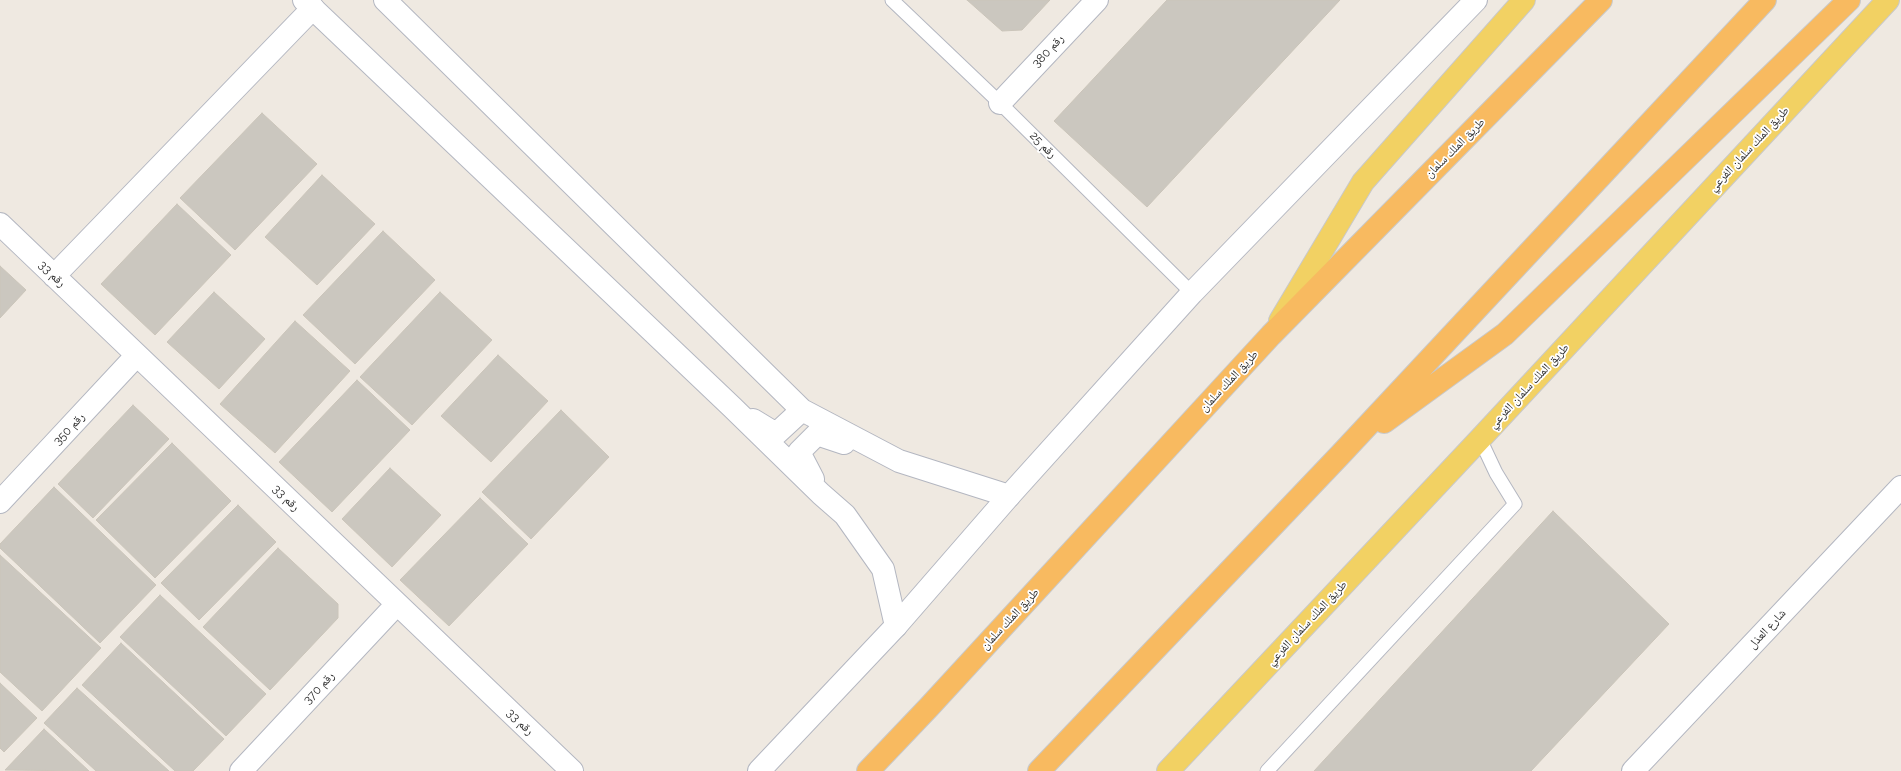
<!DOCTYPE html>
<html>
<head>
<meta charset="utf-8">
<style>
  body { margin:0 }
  canvas { display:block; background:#efe9e1 }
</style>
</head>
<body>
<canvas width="1901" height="771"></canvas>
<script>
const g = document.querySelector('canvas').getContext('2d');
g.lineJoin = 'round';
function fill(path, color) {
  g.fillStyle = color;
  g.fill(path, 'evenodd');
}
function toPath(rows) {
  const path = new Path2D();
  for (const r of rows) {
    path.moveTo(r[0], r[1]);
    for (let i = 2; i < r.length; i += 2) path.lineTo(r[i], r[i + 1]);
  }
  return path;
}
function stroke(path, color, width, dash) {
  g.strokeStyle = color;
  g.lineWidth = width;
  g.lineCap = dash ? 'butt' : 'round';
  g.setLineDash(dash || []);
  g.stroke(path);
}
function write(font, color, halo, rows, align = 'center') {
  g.font = font + ' Raleway,"Noto Naskh Arabic",sans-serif';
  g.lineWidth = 3.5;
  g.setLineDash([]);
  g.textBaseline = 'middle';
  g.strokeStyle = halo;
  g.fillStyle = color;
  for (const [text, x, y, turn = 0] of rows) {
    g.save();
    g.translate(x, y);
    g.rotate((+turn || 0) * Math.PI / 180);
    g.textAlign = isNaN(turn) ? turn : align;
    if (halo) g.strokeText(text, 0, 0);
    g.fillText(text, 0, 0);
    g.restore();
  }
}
const building = toPath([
  [967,0,1050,0,1022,30,1002,31,967,0],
  [1167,0,1340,0,1147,207,1054,121,1167,0],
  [262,113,317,164,235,250,180,198,262,113],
  [322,175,375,224,317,285,265,237,322,175],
  [177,204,231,255,155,335,101,284,177,204],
  [383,231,435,280,355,364,303,315,383,231],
  [0,266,26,290,0,318,0,266],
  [214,292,265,339,219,389,167,342,214,292],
  [440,292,492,340,412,425,360,377,440,292],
  [295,321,350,371,275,453,220,404,295,321],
  [498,355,548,401,491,462,441,416,498,355],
  [357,380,410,430,332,512,279,462,357,380],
  [133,405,169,439,93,518,58,484,133,405],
  [561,410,609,457,531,539,482,492,561,410],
  [172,443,231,501,155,578,96,520,172,443],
  [390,468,441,515,392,567,342,519,390,468],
  [54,487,156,585,100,643,0,548,0,544,54,487],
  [480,498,528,544,449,626,400,580,480,498],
  [238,505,276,542,199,620,161,583,238,505],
  [1553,511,1669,624,1531,771,1314,771,1553,511],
  [278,548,338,604,338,618,270,690,203,627,278,548],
  [0,555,101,648,42,711,0,672,0,555],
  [160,595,266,694,226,736,120,637,160,595],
  [121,643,224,739,193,771,175,771,82,685,121,643],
  [0,683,37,718,4,752,0,748,0,683],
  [77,688,169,771,96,771,44,723,77,688],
  [44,729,89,771,5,770,44,729]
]);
const service = toPath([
  [892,0,1000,103,1192,293],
  [1267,771,1515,504,1496,473,1480,439]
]);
const minor = toPath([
  [1000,103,1097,0],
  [0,224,572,771],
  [54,276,313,8],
  [0,502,137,355],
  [241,771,397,604],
  [1633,771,1901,487]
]);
const tertiary = toPath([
  [304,0,732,407,821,494,845,515,883,569,896,626],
  [385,0,802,410,899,461,1009,496],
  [753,420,776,434,802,410],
  [813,479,799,452,817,434,844,443]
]);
const secondary = toPath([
  [759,771,896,626,1009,496,1192,293,1476,0]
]);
const primary = toPath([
  [1280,321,1363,182,1524,0],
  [1168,771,1480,439,1888,0]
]);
const trunk = toPath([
  [1384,422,1505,334,1849,0],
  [868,771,929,707,1271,335,1601,0],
  [1039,771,1341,454,1765,0]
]);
const streetNames = [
  ["رقم 380",1048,51,-47],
  ["رقم 25",1043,145,45],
  ["طريق الملك سلمان",1455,148,-45],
  ["طريق الملك سلمان الفرعي",1749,149,-47],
  ["رقم 33",52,274,44],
  ["طريق الملك سلمان",1229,381,-47],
  ["طريق الملك سلمان الفرعي",1529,386,-47],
  ["رقم 350",69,429,-47],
  ["رقم 33",286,498,44],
  ["طريق الملك سلمان",1010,619,-47],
  ["طريق الملك سلمان الفرعي",1307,623,-47],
  ["شارع العذل",1767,629,-47],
  ["رقم 370",319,688,-47],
  ["رقم 33",520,722,44]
];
fill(building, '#cbc7bf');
stroke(building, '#cbc5ba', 1);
stroke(service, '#b4b7c1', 15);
stroke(minor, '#b4b7c1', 24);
stroke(tertiary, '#b4b7c1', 24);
stroke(secondary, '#b4b7c1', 24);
stroke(primary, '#c9c9c9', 24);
stroke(trunk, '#c9c9c9', 24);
stroke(service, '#fff', 13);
stroke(minor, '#fff', 22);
stroke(tertiary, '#fff', 22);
stroke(secondary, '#fff', 22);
stroke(primary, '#f2d163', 22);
stroke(trunk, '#f8ba60', 22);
write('12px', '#2e2e2e', '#fff', streetNames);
</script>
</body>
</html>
